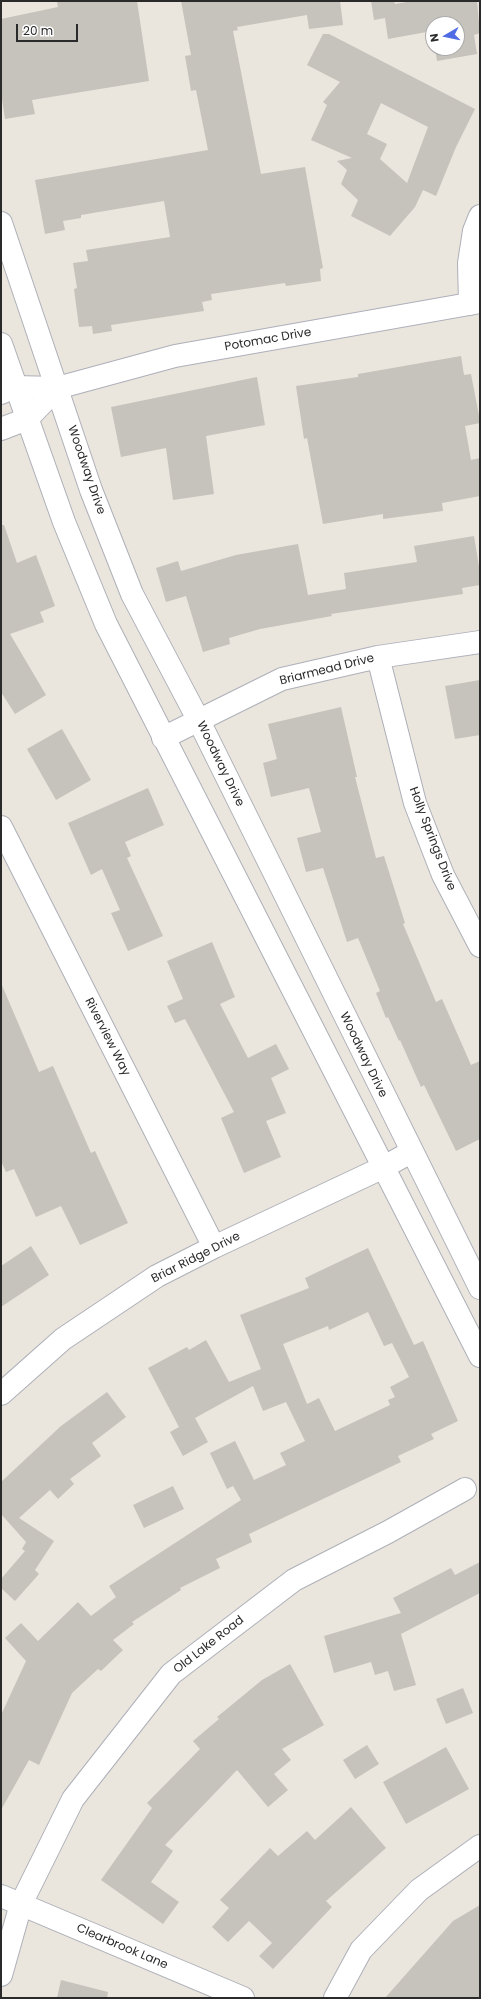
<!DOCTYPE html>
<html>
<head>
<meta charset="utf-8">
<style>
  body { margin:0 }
  #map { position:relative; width:481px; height:1999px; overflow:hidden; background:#eae5dd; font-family:Poppins,sans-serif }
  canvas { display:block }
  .frame { position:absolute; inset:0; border:2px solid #2a2a2a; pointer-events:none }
  .north { position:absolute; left:425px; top:16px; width:40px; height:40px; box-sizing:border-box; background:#fff; border:1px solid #aaa; border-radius:50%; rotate:261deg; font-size:11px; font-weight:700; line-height:16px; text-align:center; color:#2a2a2a }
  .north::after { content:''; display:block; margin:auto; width:14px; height:18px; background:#506ce5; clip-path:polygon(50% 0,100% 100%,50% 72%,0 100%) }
  .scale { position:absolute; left:16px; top:24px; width:62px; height:18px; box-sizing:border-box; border:2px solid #2a2a2a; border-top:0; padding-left:5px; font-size:12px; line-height:14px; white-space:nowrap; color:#2a2a2a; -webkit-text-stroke:3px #fff; paint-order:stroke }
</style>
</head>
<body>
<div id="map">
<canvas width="481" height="1999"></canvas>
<div class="frame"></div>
<div class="north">N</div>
<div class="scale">20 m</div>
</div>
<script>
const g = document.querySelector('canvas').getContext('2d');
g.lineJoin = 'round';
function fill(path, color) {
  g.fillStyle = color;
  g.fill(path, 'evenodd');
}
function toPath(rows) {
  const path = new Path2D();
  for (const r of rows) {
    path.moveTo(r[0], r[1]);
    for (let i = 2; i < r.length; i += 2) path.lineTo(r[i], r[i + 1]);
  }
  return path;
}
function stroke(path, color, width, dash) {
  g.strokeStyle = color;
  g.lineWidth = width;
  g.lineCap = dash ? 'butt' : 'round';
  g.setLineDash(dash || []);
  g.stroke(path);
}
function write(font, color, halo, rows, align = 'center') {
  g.font = font + ' Poppins,sans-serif';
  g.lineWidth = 4;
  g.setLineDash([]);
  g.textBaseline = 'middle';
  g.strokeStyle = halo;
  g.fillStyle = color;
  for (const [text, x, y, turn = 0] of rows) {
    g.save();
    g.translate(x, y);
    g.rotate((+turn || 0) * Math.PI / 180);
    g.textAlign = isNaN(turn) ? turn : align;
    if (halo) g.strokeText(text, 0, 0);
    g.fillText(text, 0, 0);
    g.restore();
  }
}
const building = toPath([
  [66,1,137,1,149,81,32,100,35,114,5,119,1,92,1,19,58,7,57,2],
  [181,1,340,1,343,25,309,29,307,15,237,27,238,30,233,31,261,174,305,167,323,268,320,269,321,281,286,286,285,283,211,294,212,300,202,302,204,311,111,325,112,331,93,334,92,326,79,327,74,289,77,288,73,263,88,261,86,250,170,237,164,201,81,215,81,218,63,221,65,230,45,234,35,180,208,150,196,90,191,91,185,56,191,55],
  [371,1,394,1,395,4,412,1,477,1,480,33,474,35,477,54,437,61,435,48,457,48,457,24,433,24,433,39,432,31,388,39,385,18,374,20],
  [323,34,329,34,475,109,456,147,436,196,423,190,415,207,390,236,351,216,358,200,341,184,347,170,337,161,352,158,311,140,327,105,323,102,340,82,307,65],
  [381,103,428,127,407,183,380,159,387,144,367,134],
  [461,356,464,375,471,374,480,421,480,423,465,426,471,460,480,458,480,496,442,503,443,511,383,519,383,514,323,524,307,438,304,439,296,386,358,377,358,374],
  [257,377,265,425,206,436,214,494,173,500,166,448,121,457,111,407],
  [1,525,4,525,17,563,36,555,55,606,40,612,44,622,10,634,46,695,15,714,1,692],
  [474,536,480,573,480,585,462,588,463,594,331,614,332,616,260,629,229,638,230,644,203,652,186,596,166,602,156,568,178,561,181,571,236,555,298,544,308,595,346,589,344,573,417,562,414,546],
  [480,680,480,735,455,739,445,686],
  [341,707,357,777,355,777,376,858,384,856,405,923,403,924,436,1002,442,999,471,1065,480,1061,480,1139,456,1151,424,1085,421,1087,400,1040,399,1041,388,1017,386,1018,376,993,380,991,358,938,347,942,323,868,306,872,297,838,321,832,309,788,271,797,263,763,277,759,268,724],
  [62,729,91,780,56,800,27,749],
  [148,788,164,825,125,842,131,856,127,858,163,936,128,951,111,913,120,910,102,869,91,875,68,823],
  [212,942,235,997,220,1004,248,1058,276,1044,289,1069,271,1078,286,1113,266,1121,281,1157,244,1173,221,1118,234,1112,185,1019,175,1023,167,1006,183,999,167,961],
  [1,983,39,1072,53,1066,91,1153,95,1151,128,1223,80,1245,61,1206,36,1217,14,1169,6,1172,1,1161],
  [31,1246,49,1275,1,1307,1,1266],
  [368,1248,414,1345,423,1341,458,1421,431,1434,434,1439,398,1456,401,1462,249,1534,252,1542,216,1559,220,1568,180,1588,181,1590,132,1622,134,1624,113,1640,123,1650,101,1671,98,1669,72,1693,39,1765,29,1760,1,1810,1,1715,26,1661,5,1638,21,1623,38,1641,78,1602,91,1616,116,1597,109,1586,241,1500,233,1486,227,1489,210,1453,235,1441,254,1480,286,1465,280,1453,305,1441,286,1402,263,1411,253,1386,195,1418,208,1442,183,1456,170,1432,179,1427,148,1368,187,1347,189,1350,206,1340,229,1382,261,1369,240,1315,309,1288,305,1278],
  [368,1312,384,1346,392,1343,409,1377,390,1387,395,1397,388,1400,390,1405,335,1431,319,1398,307,1404,283,1344,328,1326,329,1330],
  [107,1392,126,1417,92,1443,101,1456,70,1479,74,1484,58,1499,50,1490,19,1518,54,1541,35,1570,39,1574,15,1601,1,1588,1,1579,25,1551,22,1549,26,1542,1,1514,1,1482,61,1426],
  [173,1486,184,1509,144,1528,133,1505],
  [480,1562,480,1593,401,1634,416,1685,394,1691,388,1671,375,1675,371,1662,334,1673,324,1636,401,1613,393,1598,451,1568,455,1575],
  [290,1664,324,1725,282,1749,291,1760,274,1774,288,1790,268,1807,237,1770,165,1845,173,1851,151,1882,179,1902,163,1924,101,1880,152,1808,147,1803,200,1749,193,1741,219,1719,217,1717,262,1680],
  [463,1688,473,1713,446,1724,436,1699],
  [367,1745,379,1764,355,1779,343,1760],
  [446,1747,469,1789,406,1824,383,1782],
  [351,1807,386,1848,326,1901,332,1907,273,1969,259,1956,272,1943,249,1921,228,1942,212,1927,229,1908,220,1900,270,1848,278,1856,307,1831,315,1840],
  [480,1905,480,1998,385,1998,453,1921],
  [61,1980,108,1992,107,1998,57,1998]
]);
const minor = toPath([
  [1,393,15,387],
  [1,429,27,419],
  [378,657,415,803,443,875,480,946],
  [163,738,282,679,378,657,480,642],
  [1,827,214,1247],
  [1,1394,63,1339,157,1276,214,1247,384,1167,411,1152],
  [1,1896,243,1998],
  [1,1975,21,1904,73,1799,171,1674,294,1580,388,1532,465,1489],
  [335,1998,361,1950,419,1890,480,1846]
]);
const tertiary = toPath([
  [470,304,469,263,474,231,480,216],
  [15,387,57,388,175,356,480,302],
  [27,419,57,388]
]);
const secondary = toPath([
  [1,223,91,490,132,594,199,721,480,1288],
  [1,344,64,522,106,624,480,1356]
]);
const streetNames = [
  ["Potomac Drive",268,340,-10],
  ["Woodway Drive",86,470,71],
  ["Briarmead Drive",327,670,-14],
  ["Woodway Drive",220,764,64],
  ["Holly Springs Drive",432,839,69],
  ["Riverview Way",107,1037,63],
  ["Woodway Drive",363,1055,64],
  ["Briar Ridge Drive",196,1258,-27],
  ["Old Lake Road",209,1645,-38],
  ["Clearbrook Lane",122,1947,23]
];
fill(building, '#c6c3bc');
stroke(minor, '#aeb0b9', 24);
stroke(tertiary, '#aeb0b9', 24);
stroke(secondary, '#aeb0b9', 24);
stroke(minor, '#fff', 22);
stroke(tertiary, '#fff', 22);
stroke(secondary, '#fff', 22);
write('12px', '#2a2a2a', '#fff', streetNames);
</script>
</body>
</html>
